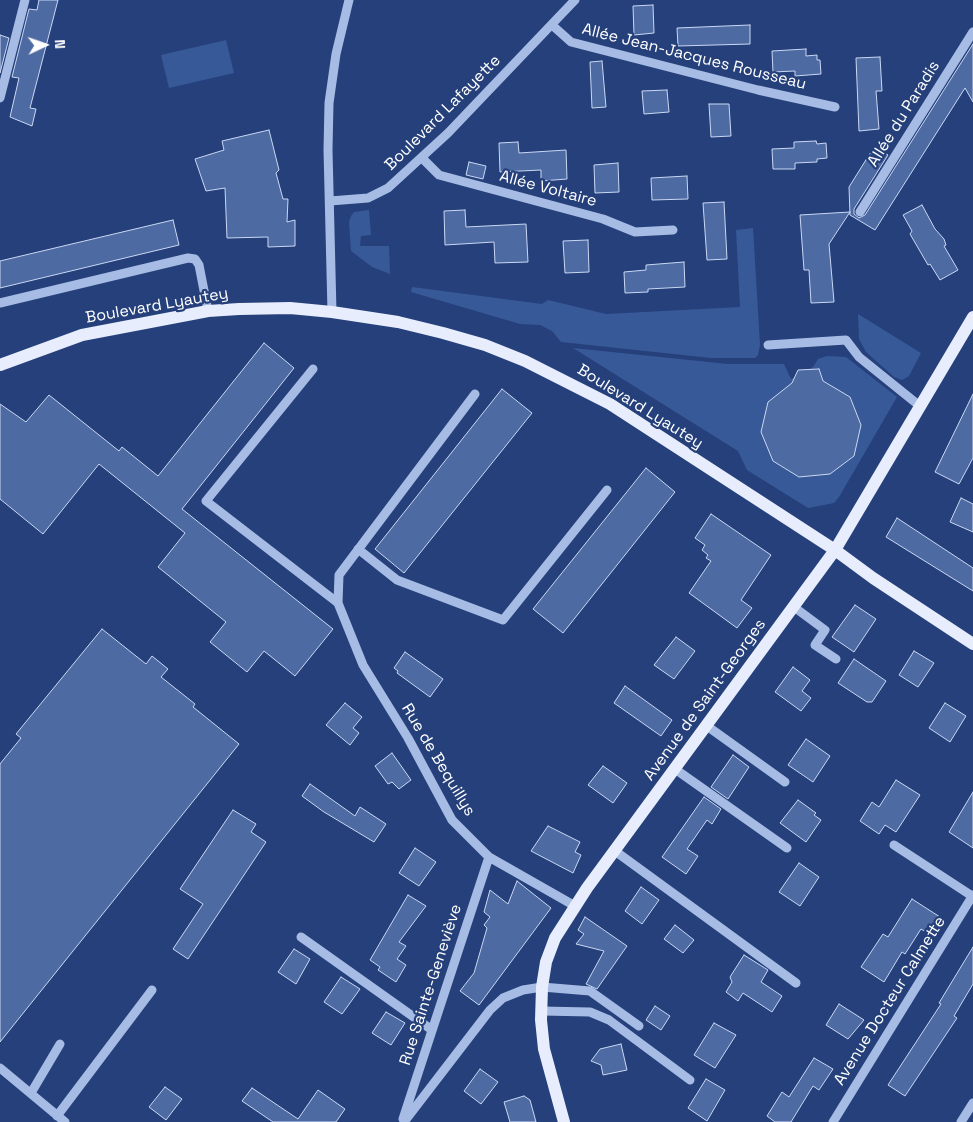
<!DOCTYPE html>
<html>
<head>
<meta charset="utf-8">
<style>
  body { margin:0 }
  #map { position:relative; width:973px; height:1122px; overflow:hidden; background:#25407a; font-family:"Space Grotesk",sans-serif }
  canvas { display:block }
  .north { position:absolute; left:20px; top:20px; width:50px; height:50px; -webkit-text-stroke:4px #25407a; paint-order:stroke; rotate:87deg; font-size:14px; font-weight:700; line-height:20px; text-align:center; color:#fff }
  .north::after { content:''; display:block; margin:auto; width:18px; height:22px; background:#fff; clip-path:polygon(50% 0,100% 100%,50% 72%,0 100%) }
</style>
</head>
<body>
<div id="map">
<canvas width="973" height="1122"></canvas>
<div class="north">N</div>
</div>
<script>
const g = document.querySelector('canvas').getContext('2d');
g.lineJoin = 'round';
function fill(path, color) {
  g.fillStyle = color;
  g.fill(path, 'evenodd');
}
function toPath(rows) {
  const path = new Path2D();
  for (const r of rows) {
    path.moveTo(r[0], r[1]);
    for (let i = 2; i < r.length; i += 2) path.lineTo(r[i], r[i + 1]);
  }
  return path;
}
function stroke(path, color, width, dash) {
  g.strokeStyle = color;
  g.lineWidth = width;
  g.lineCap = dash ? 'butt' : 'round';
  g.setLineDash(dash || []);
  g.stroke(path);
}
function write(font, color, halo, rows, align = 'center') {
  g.font = font + ' "Space Grotesk",sans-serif';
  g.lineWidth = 4.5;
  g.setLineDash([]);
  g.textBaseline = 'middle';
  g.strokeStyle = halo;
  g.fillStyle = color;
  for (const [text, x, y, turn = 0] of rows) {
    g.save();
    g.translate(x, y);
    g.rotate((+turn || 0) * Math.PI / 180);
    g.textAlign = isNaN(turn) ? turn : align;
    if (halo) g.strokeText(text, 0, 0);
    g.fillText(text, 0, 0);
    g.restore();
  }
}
const green = toPath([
  [226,40,234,73,169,88,161,55],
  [369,210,371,235,361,236,360,246,389,246,390,274,372,267,351,251,349,222,351,216,354,212],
  [753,228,760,345,758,355,755,358,711,358,561,342,552,331,540,325,520,324,411,292,412,287,542,304,548,300,606,314,740,307,736,230],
  [858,314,921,353,909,376,902,380,894,377,866,352,859,339],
  [573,348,728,364,784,364,791,379,813,367,818,359,827,356,846,357,897,397,839,497,834,503,808,508,747,470,738,451]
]);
const building = toPath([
  [39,0,58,0,30,108,36,109,32,126,10,117,19,78,12,77,29,9,37,10,39,0],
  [653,5,654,33,634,35,633,6,653,5],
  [750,25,750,44,678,46,677,28,750,25],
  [0,35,9,38,0,73,0,35],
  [973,44,973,102,965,88,875,230,850,215,849,187,874,147,888,155,854,209,854,214,859,218,865,215,973,44],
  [806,49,806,56,817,55,817,60,820,60,821,74,795,76,795,71,773,72,772,51,806,49],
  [880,57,882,91,876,91,879,129,859,131,856,58,880,57],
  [602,61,606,107,592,108,590,62,602,61],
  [667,90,669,112,644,114,642,91,667,90],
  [709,104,729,104,731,136,711,137,709,104],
  [269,130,279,170,276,173,283,199,288,199,287,222,295,220,295,246,268,247,268,237,227,238,225,188,206,191,195,159,224,150,222,141,269,130],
  [816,141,817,144,826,143,827,158,817,159,817,162,795,163,795,169,773,169,772,149,794,148,794,142,816,141],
  [518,142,519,153,566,150,567,179,541,181,541,170,500,172,499,143,518,142],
  [469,162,486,166,483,179,466,175,469,162],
  [618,163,619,192,595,193,594,165,618,163],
  [687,176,688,199,652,200,651,178,687,176],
  [724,202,727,259,707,260,703,203,724,202],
  [922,205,935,229,944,239,946,245,944,246,958,270,940,280,930,264,928,265,910,234,912,231,903,215,922,205],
  [465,210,466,227,526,224,528,262,495,263,494,242,445,245,444,211,465,210],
  [850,212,829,244,834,302,811,303,809,270,804,270,800,215,850,212],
  [173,220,179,245,0,288,0,261,173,220],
  [588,240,589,272,565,273,563,241,588,240],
  [684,262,685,287,648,289,648,292,625,293,624,272,646,270,646,265,684,262],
  [264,343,294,368,182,509,333,629,295,676,264,651,247,672,210,642,226,622,158,567,185,533,99,464,43,534,0,499,0,404,26,422,49,395,119,451,122,447,158,476,264,343],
  [819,369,823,381,850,397,861,425,854,456,830,474,799,477,773,461,761,432,768,402,792,383,798,370,819,369],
  [502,389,532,413,404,573,375,549,502,389],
  [973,394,973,458,959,484,935,472,973,394],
  [646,468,675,492,563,633,533,609,646,468],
  [961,498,973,504,973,532,950,522,961,498],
  [711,514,771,555,741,600,752,608,737,628,689,593,711,561,706,558,708,555,702,550,705,545,695,538,711,514],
  [897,518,973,568,973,591,886,537,897,518],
  [855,605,876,619,854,652,832,637,855,605],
  [102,629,146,664,152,656,168,669,161,677,195,704,193,707,239,744,0,1042,0,764,21,738,16,734,102,629],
  [676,637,695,651,674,679,654,665,676,637],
  [914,651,934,663,918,687,899,675,914,651],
  [405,652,443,679,430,697,397,673,398,671,394,668,405,652],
  [854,659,886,681,872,702,867,702,838,683,854,659],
  [793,667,810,680,802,691,811,698,801,711,775,692,793,667],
  [625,686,672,720,661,736,614,703,625,686],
  [345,703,362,717,353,728,359,733,350,745,326,725,345,703],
  [945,703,966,716,950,742,929,728,945,703],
  [806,739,830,756,813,782,788,765,806,739],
  [392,753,411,780,399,789,392,782,388,784,375,766,392,753],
  [733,755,749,767,728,799,711,787,733,755],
  [603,766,627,783,613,803,588,785,603,766],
  [896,780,920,795,896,832,885,825,879,834,860,821,872,802,879,807,896,780],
  [310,784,355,816,360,807,386,824,374,842,324,812,302,796,310,784],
  [973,792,973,848,949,832,973,792],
  [704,797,721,809,712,824,707,820,687,849,698,856,686,874,662,857,704,797],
  [798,800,816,813,814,815,821,820,806,842,780,823,798,800],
  [233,810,256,824,251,832,266,842,188,959,173,949,203,904,180,889,233,810],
  [548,826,580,842,575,852,581,855,573,873,531,851,548,826],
  [415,848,436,862,419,886,399,873,415,848],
  [799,863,819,877,800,906,779,892,799,863],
  [517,881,551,908,479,1005,460,991,474,973,487,928,484,925,490,917,484,912,490,890,508,904,517,881],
  [641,887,659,900,642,924,625,911,641,887],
  [408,895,426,906,399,942,406,946,397,959,406,965,396,982,378,970,380,967,370,960,408,895],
  [912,899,940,917,929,934,921,929,905,954,902,952,884,982,861,967,883,934,888,937,912,899],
  [585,917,627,946,597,989,586,984,604,951,576,944,584,934,578,930,585,917],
  [675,925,694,940,683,953,664,939,675,925],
  [973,947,973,984,954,1016,957,1018,905,1096,888,1085,941,1004,939,1003,973,947],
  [294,949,310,959,296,984,278,972,294,949],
  [744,955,768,970,761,982,782,996,772,1012,743,993,738,1001,726,992,732,982,730,977,744,955],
  [341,977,360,989,342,1014,324,1002,341,977],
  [839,1004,864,1020,848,1039,826,1025,839,1004],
  [655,1006,670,1016,661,1030,646,1020,655,1006],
  [386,1012,405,1023,391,1045,372,1033,386,1012],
  [714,1023,736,1035,715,1068,694,1055,714,1023],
  [621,1044,627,1070,603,1075,601,1065,591,1061,600,1049,621,1044],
  [814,1058,833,1069,819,1090,813,1086,791,1122,775,1122,767,1116,782,1092,789,1097,814,1058],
  [480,1069,498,1082,481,1104,464,1091,480,1069],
  [706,1079,725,1090,707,1121,688,1108,706,1079],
  [165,1087,182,1099,166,1120,149,1107,165,1087],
  [252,1088,298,1119,318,1090,345,1109,336,1122,273,1122,242,1101,252,1088],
  [524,1096,530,1100,536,1122,510,1122,504,1102,524,1096]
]);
const minor = toPath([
  [552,25,571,42,758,90,835,107],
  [0,98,25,0],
  [422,158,439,175,603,219,635,232,673,230],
  [330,201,368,198,388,188,448,133,575,0],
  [860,212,973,32],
  [0,303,188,258,195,259,199,265,208,311],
  [332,312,328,150,329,103,336,54,349,0],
  [768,345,846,340,859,357,921,407],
  [313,369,206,501,338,603],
  [475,394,339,575,338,603,363,665,408,738,452,820,489,857,575,906],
  [358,549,397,580,503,620,607,490],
  [794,607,825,630,815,645,836,659],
  [707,726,785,782],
  [675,769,787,848],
  [894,845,972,896],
  [615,851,796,983],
  [301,937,432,1030],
  [542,1011,590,1012,609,1020,690,1080],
  [0,1068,65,1122],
  [31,1093,60,1044],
  [57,1116,152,990],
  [403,1119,489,857],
  [404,1122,490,1010,503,998,523,990,542,987,590,991,639,1026],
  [833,1122,973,895],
  [961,1122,973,1103]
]);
const major = toPath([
  [0,365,82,335,208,311,239,309,290,308,332,312,398,322,443,333,485,345,525,361,610,404,835,550,873,578,973,644],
  [564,1122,544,1049,541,1020,542,987,546,962,555,938,587,888,835,550,973,317]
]);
const streetNames = [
  ["Allée Jean-Jacques Rousseau",694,57,14],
  ["Boulevard Lafayette",443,113,-45],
  ["Allée du Paradis",904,114,-58],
  ["Allée Voltaire",548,189,15],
  ["Boulevard Lyautey",157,306,-10],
  ["Boulevard Lyautey",640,407,32],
  ["Avenue de Saint-Georges",705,700,-54],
  ["Rue de Bequillys",438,760,59],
  ["Rue Sainte-Geneviève",431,985,-72],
  ["Avenue Docteur Calmette",890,1001,-58]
];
fill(green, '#385997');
fill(building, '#4d6aa3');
stroke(building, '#cad8f3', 1);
stroke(minor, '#a7bce4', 9);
stroke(major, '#e7edfc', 12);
write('16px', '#fff', '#25407a', streetNames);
</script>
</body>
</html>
